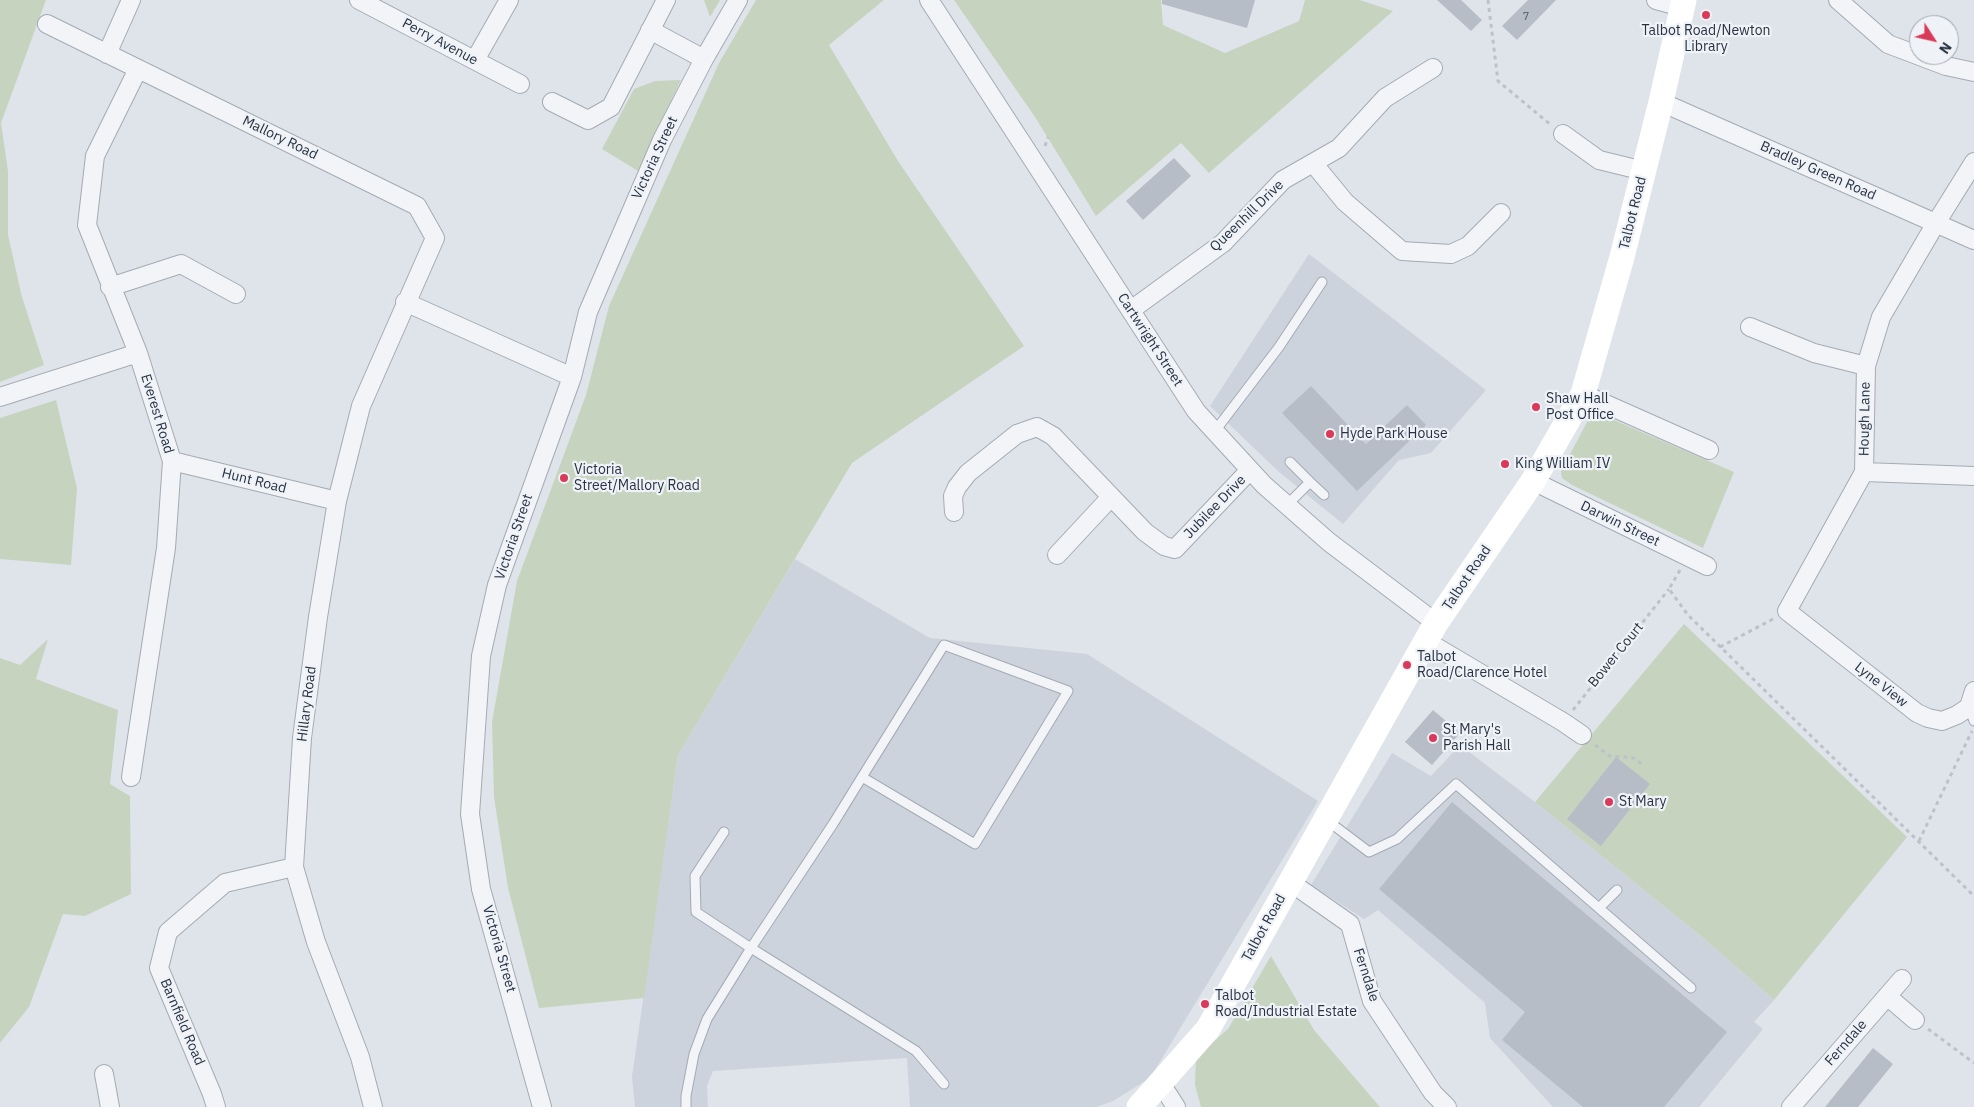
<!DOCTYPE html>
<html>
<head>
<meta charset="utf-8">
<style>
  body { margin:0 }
  #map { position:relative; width:1974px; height:1107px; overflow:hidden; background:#dfe4ea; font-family:"IBM Plex Sans",sans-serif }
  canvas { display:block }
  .north { position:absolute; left:1909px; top:15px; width:50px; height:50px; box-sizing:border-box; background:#eff2f7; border:1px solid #9fa5af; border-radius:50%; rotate:125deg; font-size:14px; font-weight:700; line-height:20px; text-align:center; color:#273242 }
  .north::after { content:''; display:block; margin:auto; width:18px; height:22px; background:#d93a59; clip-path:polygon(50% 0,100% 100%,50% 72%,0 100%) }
</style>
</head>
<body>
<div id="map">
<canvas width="1974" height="1107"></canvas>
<div class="north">N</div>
</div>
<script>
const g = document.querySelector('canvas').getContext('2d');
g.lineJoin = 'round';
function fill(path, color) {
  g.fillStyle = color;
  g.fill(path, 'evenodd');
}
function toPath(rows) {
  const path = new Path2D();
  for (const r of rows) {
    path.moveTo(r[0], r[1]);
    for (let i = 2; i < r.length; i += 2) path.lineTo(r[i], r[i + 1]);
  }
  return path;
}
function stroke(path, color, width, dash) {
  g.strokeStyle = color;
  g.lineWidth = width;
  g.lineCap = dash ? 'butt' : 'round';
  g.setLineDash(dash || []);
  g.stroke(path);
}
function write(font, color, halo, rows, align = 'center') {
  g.font = font + ' "IBM Plex Sans",sans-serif';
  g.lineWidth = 4.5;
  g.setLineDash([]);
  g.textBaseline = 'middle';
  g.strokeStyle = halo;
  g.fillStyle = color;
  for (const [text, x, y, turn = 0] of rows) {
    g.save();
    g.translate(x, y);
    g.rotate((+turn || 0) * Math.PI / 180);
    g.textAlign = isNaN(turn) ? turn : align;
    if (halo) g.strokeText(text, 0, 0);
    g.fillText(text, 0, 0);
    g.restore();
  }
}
const built = toPath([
  [1309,254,1486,390,1431,453,1399,460,1343,524,1279,472,1210,406],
  [795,559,930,638,1087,654,1318,801,1150,1078,1113,1101,1096,1107,910,1107,907,1058,713,1071,707,1086,708,1107,635,1107,632,1077,678,755],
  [1460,745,1535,802,1702,937,1774,1000,1754,1022,1763,1029,1699,1107,1553,1107,1490,1038,1485,1003,1378,910,1364,919,1311,885,1392,753,1431,776]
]);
const green = toPath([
  [0,0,46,0,1,123,8,171,8,235,22,297,44,365,0,382],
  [704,0,720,0,710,17],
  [756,0,884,0,829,45,898,161,1024,346,852,463,678,755,644,998,539,1008,508,888,494,797,492,722,517,581,586,395,609,306,719,63],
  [954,0,1161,0,1163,25,1225,53,1299,21,1305,0,1360,0,1393,11,1209,173,1181,143,1096,216,1035,117],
  [681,80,638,171,602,149,634,89,655,81],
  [56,400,77,488,71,565,0,559,0,418],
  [1593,411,1734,472,1703,548,1572,485,1562,478,1561,471],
  [1684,624,1907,837,1774,1000,1702,937,1535,802],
  [48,639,36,679,118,710,110,784,130,796,131,894,85,916,63,914,29,1007,0,1043,0,658,20,665],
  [1271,956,1314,1030,1380,1107,1201,1107,1195,1085,1196,1057,1228,1029]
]);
const building = toPath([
  [1162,0,1255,0,1247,28,1162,4],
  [1437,0,1461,0,1482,20,1471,31],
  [1528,0,1556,0,1517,40,1502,26],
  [1174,158,1191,176,1143,220,1126,201],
  [1311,386,1366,444,1407,405,1426,425,1357,491,1282,413],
  [1433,710,1460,733,1432,765,1405,742],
  [1616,757,1650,784,1601,846,1567,819],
  [1452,802,1727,1032,1664,1107,1583,1107,1502,1040,1525,1012,1379,889],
  [1873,1048,1893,1064,1858,1107,1825,1107]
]);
const path = toPath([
  [1488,0,1498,81,1551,125],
  [1045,146,1048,137],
  [1680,570,1669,589,1688,615,1974,896],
  [1720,647,1773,619],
  [1573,710,1669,589],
  [1595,745,1610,756,1634,758,1643,765],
  [1919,841,1972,731],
  [1928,1029,1974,1063]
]);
const lane = toPath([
  [1215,431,1279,347,1322,282],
  [1290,462,1310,482],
  [1287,505,1310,482,1324,495],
  [1969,707,1974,721],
  [862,777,975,844,1068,691,944,645,862,777,833,824,751,948,916,1051,944,1084],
  [1328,821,1369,852,1397,839,1456,784,1691,988],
  [1599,908,1617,890],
  [686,1107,686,1096,694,1054,707,1019,751,948,696,912,695,876,724,832]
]);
const street = toPath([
  [359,0,520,84],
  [929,0,1196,411,1264,485,1329,542,1436,623],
  [1656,0,1682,7],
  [1838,0,1888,44,1946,66,1974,72],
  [47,24,417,206,435,238,361,406,337,501,318,617,302,738,294,867,316,942,360,1057,373,1107],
  [650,30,704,59],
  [107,54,131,0],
  [475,60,509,0],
  [552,102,588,120,611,107,666,0],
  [1661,102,1974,240],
  [1563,134,1599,160,1644,171],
  [1974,162,1936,223,1881,317,1866,366,1864,472,1787,611,1917,713,1928,718,1942,721,1957,715,1969,707,1974,691],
  [1313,163,1345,202,1402,251,1451,254,1468,246,1501,213],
  [110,287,181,264,236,294],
  [405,302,572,377],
  [1131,310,1223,243,1283,180,1339,148,1385,98,1433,68],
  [1750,327,1814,353,1866,366],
  [1583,394,1709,450],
  [0,397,138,353],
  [172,461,337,501],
  [1864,472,1974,476],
  [1533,481,1707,566],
  [954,512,953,496,957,487,968,473,1017,434,1037,427,1053,436,1145,532,1164,546,1175,549,1250,470],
  [1057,555,1111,497],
  [1426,641,1563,722,1582,735],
  [131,777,166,548,172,461,138,353,87,225,95,156,138,69],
  [1290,882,1350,924,1372,1001,1433,1093,1447,1107],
  [1887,996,1915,1020],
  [104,1074,110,1107],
  [1160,1082,1176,1107],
  [216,1107,212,1094,159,968,168,932,225,883,294,867],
  [542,1107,481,889,470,814,481,656,497,585,572,377,588,312,662,140,704,59,738,0],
  [1791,1107,1902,979]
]);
const secondary = toPath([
  [1139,1107,1208,1029,1436,623,1533,481,1583,394,1622,257,1661,102,1684,0]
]);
const markers = [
  [1706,15,5,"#d93a59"],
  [1536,407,5,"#d93a59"],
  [1330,434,5,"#d93a59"],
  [1505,464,5,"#d93a59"],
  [564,478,5,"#d93a59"],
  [1407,665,5,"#d93a59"],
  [1433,738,5,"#d93a59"],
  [1609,802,5,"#d93a59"],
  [1205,1004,5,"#d93a59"]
];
const numberNames = [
  ["7",1526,17]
];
const poiNames = [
  ["Talbot Road/Newton",1706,31,"center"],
  ["Library",1706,47,"center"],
  ["Shaw Hall",1546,399],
  ["Post Office",1546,415],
  ["Hyde Park House",1340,434],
  ["King William IV",1515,464],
  ["Victoria",574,470],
  ["Street/Mallory Road",574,486],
  ["Talbot",1417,657],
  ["Road/Clarence Hotel",1417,673],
  ["St Mary's",1443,730],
  ["Parish Hall",1443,746],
  ["St Mary",1619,802],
  ["Talbot",1215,996],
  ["Road/Industrial Estate",1215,1012]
];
const streetNames = [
  ["Perry Avenue",440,42,28],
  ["Mallory Road",280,138,26],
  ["Victoria Street",655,158,-65],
  ["Bradley Green Road",1818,171,24],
  ["Talbot Road",1633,213,-76],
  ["Queenhill Drive",1247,216,-44],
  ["Cartwright Street",1150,340,57],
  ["Everest Road",157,414,73],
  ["Hough Lane",1865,419,-89],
  ["Hunt Road",254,481,14],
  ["Jubilee Drive",1215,507,-46],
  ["Darwin Street",1620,524,26],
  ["Victoria Street",514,537,-71],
  ["Talbot Road",1467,578,-56],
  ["Bower Court",1616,655,-51],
  ["Lyne View",1881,685,38],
  ["Hillary Road",307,704,-83],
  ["Talbot Road",1264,928,-61],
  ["Victoria Street",499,949,74],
  ["Ferndale",1366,975,72],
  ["Barnfield Road",182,1022,67],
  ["Ferndale",1846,1043,-49]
];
fill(built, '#cdd3dc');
fill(green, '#c6d4bf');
fill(building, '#b6bdc7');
stroke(lane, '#a4abb4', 11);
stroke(street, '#a4abb4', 20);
stroke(path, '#bdc2c8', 3, [4, 4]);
stroke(lane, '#f2f4f7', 9);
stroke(street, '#f2f4f7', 18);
stroke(secondary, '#fff', 25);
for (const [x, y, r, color] of markers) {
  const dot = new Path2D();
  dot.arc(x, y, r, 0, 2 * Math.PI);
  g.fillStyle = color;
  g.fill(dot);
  stroke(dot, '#eff2f7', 2);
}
write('11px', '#4b5563', null, numberNames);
write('14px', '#273242', '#eff2f7', poiNames, 'left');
write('14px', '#273242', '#eff2f7', streetNames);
</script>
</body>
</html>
